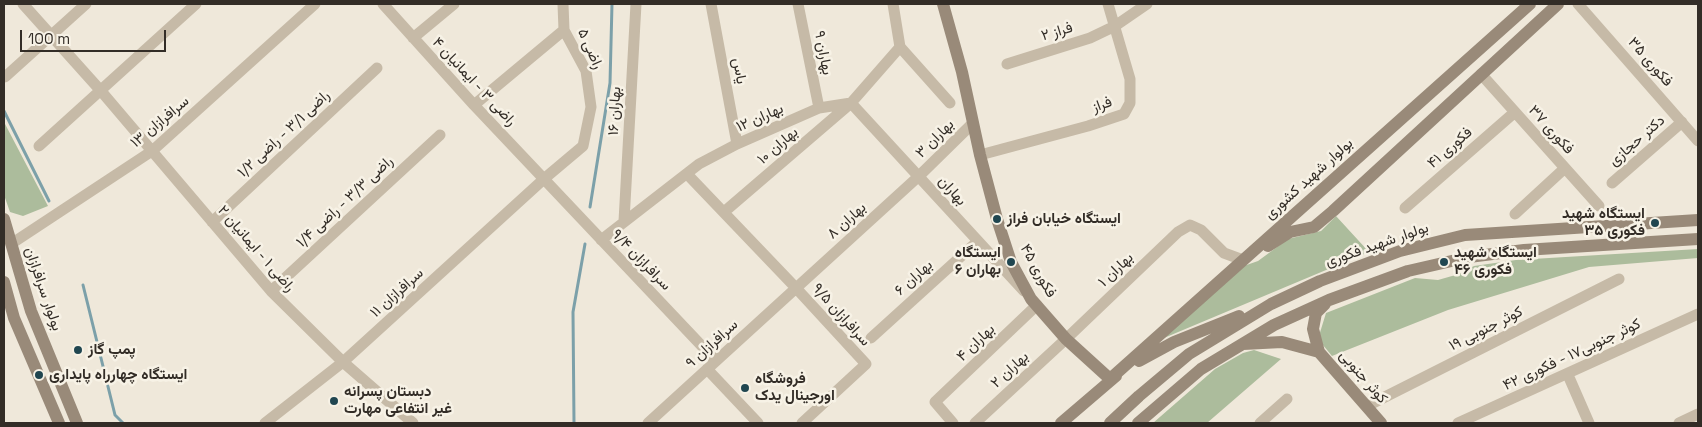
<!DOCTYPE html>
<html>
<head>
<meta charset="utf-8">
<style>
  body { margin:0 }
  #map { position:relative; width:1702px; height:427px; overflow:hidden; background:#efe8da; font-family:"Space Grotesk",sans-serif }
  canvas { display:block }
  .frame { position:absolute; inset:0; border:5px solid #332d27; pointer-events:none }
  .scale { position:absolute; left:20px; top:30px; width:146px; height:22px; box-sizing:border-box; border:2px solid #332d27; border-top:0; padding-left:6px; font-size:15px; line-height:18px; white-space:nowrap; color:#332d27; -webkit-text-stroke:4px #f7f2e6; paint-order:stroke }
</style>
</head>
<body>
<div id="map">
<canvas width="1702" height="427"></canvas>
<div class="frame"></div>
<div class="scale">100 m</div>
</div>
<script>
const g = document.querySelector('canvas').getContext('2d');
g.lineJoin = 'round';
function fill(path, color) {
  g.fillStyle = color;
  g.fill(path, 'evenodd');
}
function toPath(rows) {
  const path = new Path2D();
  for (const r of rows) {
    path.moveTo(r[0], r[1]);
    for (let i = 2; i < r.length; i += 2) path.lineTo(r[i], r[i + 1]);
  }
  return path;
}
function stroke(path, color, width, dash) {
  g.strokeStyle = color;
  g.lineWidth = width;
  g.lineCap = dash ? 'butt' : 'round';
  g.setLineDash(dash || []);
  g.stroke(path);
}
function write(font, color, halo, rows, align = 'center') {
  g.font = font + ' "Space Grotesk",Vazirmatn,sans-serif';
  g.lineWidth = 5;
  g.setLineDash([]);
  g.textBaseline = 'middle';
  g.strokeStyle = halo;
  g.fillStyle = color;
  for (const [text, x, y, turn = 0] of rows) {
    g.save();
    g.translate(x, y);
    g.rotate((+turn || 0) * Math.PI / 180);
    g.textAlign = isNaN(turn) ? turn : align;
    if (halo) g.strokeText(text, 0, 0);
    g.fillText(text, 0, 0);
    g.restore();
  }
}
const green = toPath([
  [4,122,48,206,23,216,10,212,4,195],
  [1336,216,1369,252,1152,343,1238,268,1258,261,1288,239,1321,231],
  [1698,249,1698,258,1589,267,1448,310,1332,356,1318,339,1326,313,1415,278,1438,280,1459,274,1474,266,1516,260],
  [1254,350,1281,359,1207,423,1153,423,1215,369,1243,353]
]);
const stream = toPath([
  [4,111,49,201],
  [590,207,610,83,612,4],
  [83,285,115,415,123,423],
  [574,423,573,312,585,244]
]);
const street = toPath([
  [23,4,101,91,271,291,343,362,413,423],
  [383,4,474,105,716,361],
  [711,4,737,144],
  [798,4,819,108],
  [893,4,900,47,950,103],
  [1578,4,1698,141],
  [413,38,454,4],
  [1007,64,1090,38,1115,26,1147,4],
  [1481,74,1599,206],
  [5,77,86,4],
  [851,103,1024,291],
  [474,105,564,30],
  [39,146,196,4],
  [980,155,1088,126,1124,114,1130,103,1130,79,1108,4],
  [687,174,796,288,866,364,802,423],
  [1612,183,1682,122],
  [1405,208,1515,112],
  [724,212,851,103,900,47],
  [1515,214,1565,168],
  [624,221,636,4],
  [212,222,377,68],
  [601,240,699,164,737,144,819,108,851,103],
  [11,244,152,151,315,4],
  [271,291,440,135],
  [871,338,978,241],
  [707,369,758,423],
  [1568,375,1589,423],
  [1367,406,1619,279],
  [265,423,343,362,545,178,583,146,591,107,586,71,564,30,563,4],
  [648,423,919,176,973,123],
  [953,423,935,402,1037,305],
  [975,423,1066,339,1178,232,1190,225,1201,230,1224,253,1243,260],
  [1260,423,1287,399],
  [1458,423,1698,314],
  [1679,423,1698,414]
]);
const secondary = toPath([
  [943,4,962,72,980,155,997,219,1011,262,1031,299,1066,339,1110,379],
  [4,219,31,311,77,423],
  [1268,246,1290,232,1314,227,1333,211,1558,4],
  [4,282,14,318,59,423],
  [1325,304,1316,313,1313,329,1319,352,1381,423],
  [1243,344,1282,342,1319,352],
  [1139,361,1174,342,1239,316],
  [1110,379,1530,4],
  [1061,423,1116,376],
  [1110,423,1139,396,1189,354,1271,304,1320,281,1400,251,1465,235,1698,220],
  [1138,423,1201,369,1274,325,1329,300,1408,271,1469,257,1524,250,1698,239]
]);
const markers = [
  [997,219,5,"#204650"],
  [1655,223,5,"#204650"],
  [1011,262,5,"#204650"],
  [1444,262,5,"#204650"],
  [78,350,5,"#204650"],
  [39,375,5,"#204650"],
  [745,388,5,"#204650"],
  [334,401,5,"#204650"]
];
const streetNames = [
  ["فراز ۲",1057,32,-17],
  ["راضی ۵",590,49,66],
  ["بهاران ۹",823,53,79],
  ["فکوری ۳۵",1650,62,49],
  ["یاس",739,71,80],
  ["راضی ۳ - ایمانیان ۴",474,82,47],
  ["فراز",1102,105,-20],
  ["بهاران ۱۶",615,111,-87],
  ["بهاران ۱۲",760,118,-24],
  ["سرافرازان ۱۳",160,122,-40],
  ["فکوری ۳۷",1551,130,48],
  ["راضی ۳/۱ - راضی ۱/۲",284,134,-43],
  ["بهاران ۳",935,139,-45],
  ["دکتر حجازی",1637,141,-41],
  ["بهاران ۱۰",778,146,-41],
  ["فکوری ۴۱",1450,148,-41],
  ["بولوار شهید کشوری",1309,179,-42],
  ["بهاران",952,191,48],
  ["راضی ۳/۳ - راضی ۱/۴",345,202,-43],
  ["بهاران ۸",847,221,-42],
  ["بولوار شهید فکوری",1377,245,-19],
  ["راضی ۱ - ایمانیان ۲",256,249,49],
  ["سرافرازان ۹/۴",641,260,46],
  ["بهاران ۱",1116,270,-44],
  ["فکوری ۴۵",1038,271,61],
  ["بهاران ۶",914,278,-42],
  ["بولوار سرافرازان",43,289,71],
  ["سرافرازان ۱۱",397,293,-42],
  ["سرافرازان ۹/۵",841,315,48],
  ["کوثر جنوبی ۱۹",1486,329,-27],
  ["بهاران ۴",976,343,-44],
  ["سرافرازان ۹",712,344,-42],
  ["کوثر جنوبی۱۷ - فکوری ۴۲",1572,355,-25],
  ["بهاران ۲",1010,370,-43],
  ["کوثر جنوبی",1363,377,49]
];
const poiNames = [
  ["ایستگاه شهید",1645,214,"right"],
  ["فکوری ۳۵",1645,231,"right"],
  ["ایستگاه خیابان فراز",1007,219],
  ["ایستگاه",1001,253,"right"],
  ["بهاران ۶",1001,270,"right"],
  ["ایستگاه شهید",1454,253],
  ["فکوری ۴۶",1454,270],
  ["پمپ گاز",88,350],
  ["ایستگاه چهارراه پایداری",49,375],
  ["فروشگاه",755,379],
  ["اورجینال یدک",755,396],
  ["دبستان پسرانه",344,392],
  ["غیر انتفاعی مهارت",344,409]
];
fill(green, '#acbc9c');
stroke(stream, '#7ca0a9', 3);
stroke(street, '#c6baa7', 11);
stroke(secondary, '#998a79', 12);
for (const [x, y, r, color] of markers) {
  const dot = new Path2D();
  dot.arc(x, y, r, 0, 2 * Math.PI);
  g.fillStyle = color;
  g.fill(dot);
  stroke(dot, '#f7f2e6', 2);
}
write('15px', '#332d27', '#f7f2e6', streetNames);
write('bold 15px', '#332d27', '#f7f2e6', poiNames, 'left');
</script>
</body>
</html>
